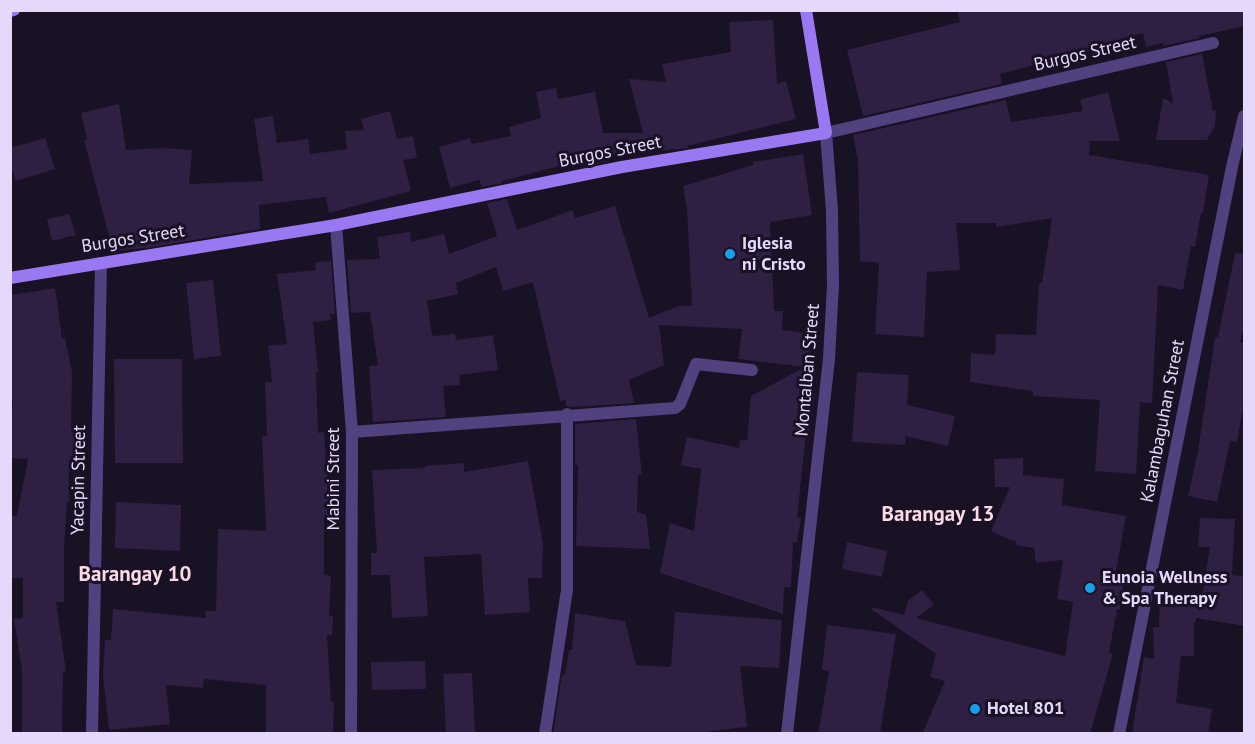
<!DOCTYPE html>
<html>
<head>
<meta charset="utf-8">
<style>
  body { margin:0 }
  #map { position:relative; width:1255px; height:744px; overflow:hidden; background:#191124; font-family:"PT Sans",sans-serif }
  canvas { display:block }
  .frame { position:absolute; inset:0; border:12px solid #e5d8fb; pointer-events:none }
</style>
</head>
<body>
<div id="map">
<canvas width="1255" height="744"></canvas>
<div class="frame"></div>
</div>
<script>
const g = document.querySelector('canvas').getContext('2d');
g.lineJoin = 'round';
function fill(path, color) {
  g.fillStyle = color;
  g.fill(path, 'evenodd');
}
function toPath(rows) {
  const path = new Path2D();
  for (const r of rows) {
    path.moveTo(r[0], r[1]);
    for (let i = 2; i < r.length; i += 2) path.lineTo(r[i], r[i + 1]);
  }
  return path;
}
function stroke(path, color, width, dash) {
  g.strokeStyle = color;
  g.lineWidth = width;
  g.lineCap = dash ? 'butt' : 'round';
  g.setLineDash(dash || []);
  g.stroke(path);
}
function write(font, color, halo, rows, align = 'center') {
  g.font = font + ' "PT Sans",sans-serif';
  g.lineWidth = 6;
  g.setLineDash([]);
  g.textBaseline = 'middle';
  g.strokeStyle = halo;
  g.fillStyle = color;
  for (const [text, x, y, turn = 0] of rows) {
    g.save();
    g.translate(x, y);
    g.rotate((+turn || 0) * Math.PI / 180);
    g.textAlign = isNaN(turn) ? turn : align;
    if (halo) g.strokeText(text, 0, 0);
    g.fillText(text, 0, 0);
    g.restore();
  }
}
const building = toPath([
  [957,10,1245,10,1245,26,1199,36,1199,38,1163,46,1163,43,1146,47,1143,33,1079,51,1080,53,1000,74,1002,84,863,116,847,50,960,22],
  [773,20,777,84,786,81,796,119,687,146,688,148,609,155,609,161,584,166,582,166,582,160,502,181,502,183,482,187,479,180,450,188,439,147,470,138,472,144,511,136,509,127,541,118,536,92,556,88,558,99,595,92,603,133,643,133,629,79,666,82,662,64,731,52,729,22],
  [1202,54,1213,111,1216,110,1215,126,1207,140,1156,140,1163,98,1173,103,1166,62],
  [1108,92,1120,141,1090,141,1089,155,1209,175,1203,213,1201,213,1195,247,1191,246,1183,290,1158,285,1152,403,1140,402,1136,474,1095,471,1100,400,1033,396,1033,391,970,382,971,353,995,355,996,334,1036,335,1039,283,1042,283,1052,218,996,227,996,223,956,223,960,270,927,272,924,337,875,334,879,263,860,261,858,160,853,135,1006,100,1011,122,1083,111,1080,100],
  [119,104,126,150,163,148,192,150,189,184,263,181,254,119,273,116,277,143,308,139,310,154,347,149,345,131,364,130,361,119,390,111,397,139,413,136,417,158,403,160,411,191,329,213,326,197,259,205,260,229,146,248,113,251,84,140,87,139,81,113],
  [45,138,55,169,16,181,10,164,10,148],
  [803,154,812,215,770,222,774,311,783,311,782,330,812,334,805,391,815,393,809,434,806,434,797,517,801,518,797,542,793,542,791,587,784,587,783,614,660,573,670,523,694,531,701,469,681,465,687,437,739,448,740,440,747,440,751,396,805,367,738,359,742,329,659,325,664,365,629,380,634,403,572,407,566,406,566,400,560,401,533,282,503,291,496,267,456,283,458,294,427,301,432,336,455,334,456,340,493,335,498,370,459,375,460,385,443,386,446,417,373,422,369,366,378,365,370,312,351,313,347,260,380,259,377,237,410,232,411,242,444,234,449,254,497,236,487,203,507,199,517,230,573,210,575,218,615,206,649,318,678,306,692,306,687,208,683,186,753,165,753,162],
  [69,214,76,235,52,241,47,219],
  [1235,253,1245,254,1245,321,1240,342,1245,343,1245,396,1237,442,1230,441,1217,502,1188,496,1198,451,1215,337,1218,337],
  [331,261,335,314,330,314,331,320,313,322,318,372,316,372,318,433,324,432,327,476,328,476,329,515,324,515,324,575,331,576,329,616,333,616,332,635,327,635,331,702,334,702,333,734,266,734,266,685,204,679,203,688,166,685,170,724,109,730,103,676,105,640,111,640,113,609,206,618,205,611,216,611,218,529,266,531,262,436,267,436,265,382,272,382,268,346,287,344,277,274,316,270,315,262],
  [213,280,221,356,194,359,186,283],
  [55,288,62,339,65,338,72,372,71,427,84,435,69,462,69,502,67,502,64,549,64,602,56,602,66,671,63,672,62,734,22,734,22,670,14,619,23,618,23,578,10,578,10,516,17,516,28,459,10,458,13,399,10,399,10,295],
  [114,359,182,359,183,463,115,463],
  [857,372,909,375,907,405,955,416,948,446,905,436,905,445,852,442],
  [636,419,642,475,638,475,637,512,646,515,650,549,576,546,578,465,575,465,575,424],
  [1023,458,1023,475,1064,479,1062,505,1126,516,1116,571,1125,573,1120,609,1117,609,1109,653,1113,653,1090,734,922,734,945,681,930,677,936,654,901,630,900,631,900,629,871,609,871,607,904,615,908,601,922,590,934,605,916,618,1065,656,1073,602,1057,599,1063,560,1036,563,1034,548,1016,545,1016,542,991,531,1010,487,995,487,994,459],
  [528,461,543,544,542,578,528,578,530,612,485,615,481,554,424,557,428,616,392,618,390,575,371,575,371,553,377,553,372,470,425,468,425,466,464,463,464,472],
  [116,502,181,505,180,551,115,548],
  [1200,518,1235,519,1232,575,1245,577,1245,626,1196,618,1196,622,1194,622,1194,656,1181,656,1176,703,1212,709,1208,734,1132,734,1144,657,1154,659,1153,627,1159,627,1160,590,1202,598,1210,547,1198,547],
  [847,542,887,551,882,577,842,569],
  [675,612,782,620,779,668,740,666,747,727,688,734,553,734,562,675,565,675,569,650,572,650,575,613,625,621,636,665,671,667],
  [827,625,896,634,880,734,818,734,829,671,822,670],
  [425,661,426,689,372,690,371,662],
  [472,673,475,734,446,734,443,674]
]);
const minor = toPath([
  [336,225,352,432,351,734],
  [352,432,675,408,680,404,696,364,752,370],
  [545,734,567,590,567,414],
  [787,734,829,359,833,285,832,211,826,133,1213,43],
  [1119,734,1232,167,1244,116]
]);
const tertiary = toPath([
  [92,734,101,263]
]);
const secondary = toPath([
  [10,11,14,10],
  [10,278,336,225,622,167,826,133,806,10]
]);
const markers = [
  [730,254,6,"#16a0e9"],
  [1090,588,6,"#16a0e9"],
  [975,709,6,"#16a0e9"]
];
const streetNames = [
  ["Burgos Street",1085,54,-13],
  ["Burgos Street",610,152,-11],
  ["Burgos Street",133,239,-9],
  ["Montalban Street",808,370,-85],
  ["Kalambaguhan Street",1163,421,-79],
  ["Mabini Street",334,479,-90],
  ["Yacapin Street",79,480,-89]
];
const poiNames = [
  ["Iglesia",742,244],
  ["ni Cristo",742,265],
  ["Eunoia Wellness",1102,578],
  ["& Spa Therapy",1102,599],
  ["Hotel 801",987,709]
];
const quarterNames = [
  ["Barangay 13",938,515],
  ["Barangay 10",135,575]
];
fill(building, '#2f1f43');
stroke(minor, '#52417f', 12);
stroke(tertiary, '#52417f', 12);
stroke(secondary, '#9978f2', 12);
for (const [x, y, r, color] of markers) {
  const dot = new Path2D();
  dot.arc(x, y, r, 0, 2 * Math.PI);
  g.fillStyle = color;
  g.fill(dot);
  stroke(dot, '#191124', 2);
}
write('18px', '#e5d8fb', '#191124', streetNames);
write('bold 18px', '#e5d8fb', '#191124', poiNames, 'left');
write('bold 21px', '#fbdae7', '#191124', quarterNames);
</script>
</body>
</html>
